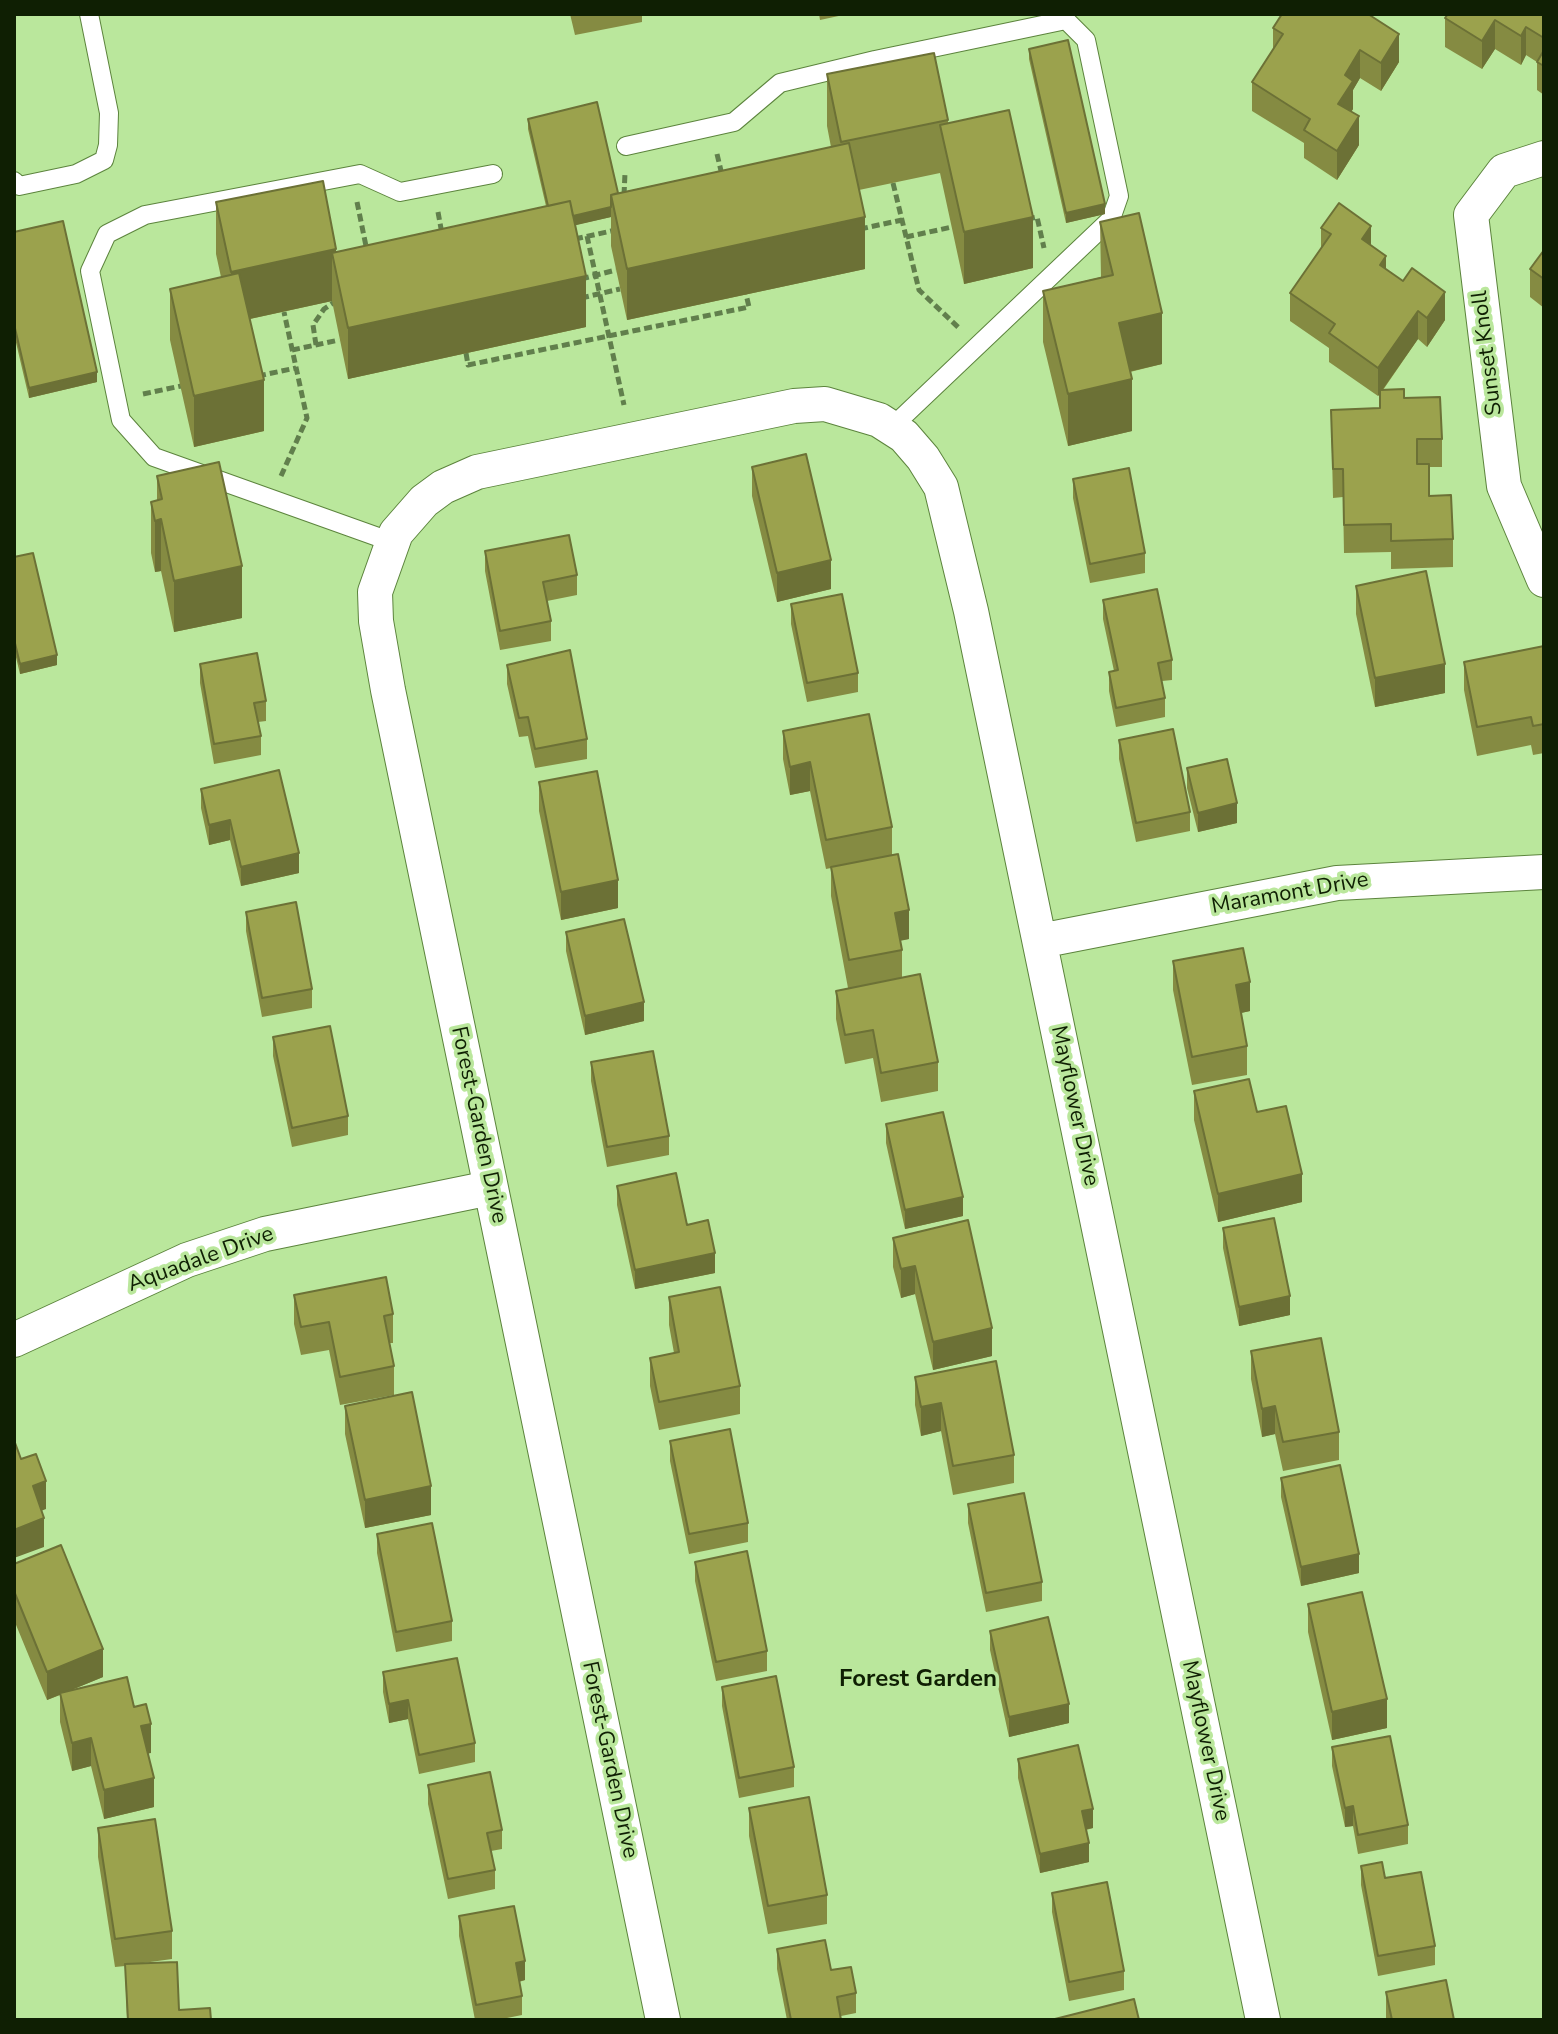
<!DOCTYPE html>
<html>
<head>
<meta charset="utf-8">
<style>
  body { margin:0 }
  #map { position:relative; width:1558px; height:2034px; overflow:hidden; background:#bae79c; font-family:"Nunito Sans",sans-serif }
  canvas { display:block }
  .frame { position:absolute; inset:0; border:16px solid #0f1f03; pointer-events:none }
</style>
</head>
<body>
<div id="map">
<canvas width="1558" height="2034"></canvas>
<div class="frame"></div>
</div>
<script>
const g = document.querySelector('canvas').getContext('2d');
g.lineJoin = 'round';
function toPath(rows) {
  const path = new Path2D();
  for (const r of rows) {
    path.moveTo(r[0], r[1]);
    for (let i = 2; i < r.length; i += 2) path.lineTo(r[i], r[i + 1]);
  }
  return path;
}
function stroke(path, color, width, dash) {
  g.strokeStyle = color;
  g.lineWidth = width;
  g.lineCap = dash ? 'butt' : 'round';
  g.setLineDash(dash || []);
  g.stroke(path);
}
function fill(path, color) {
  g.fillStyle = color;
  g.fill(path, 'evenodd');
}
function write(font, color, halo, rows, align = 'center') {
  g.font = font + ' "Nunito Sans",sans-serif';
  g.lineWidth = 7;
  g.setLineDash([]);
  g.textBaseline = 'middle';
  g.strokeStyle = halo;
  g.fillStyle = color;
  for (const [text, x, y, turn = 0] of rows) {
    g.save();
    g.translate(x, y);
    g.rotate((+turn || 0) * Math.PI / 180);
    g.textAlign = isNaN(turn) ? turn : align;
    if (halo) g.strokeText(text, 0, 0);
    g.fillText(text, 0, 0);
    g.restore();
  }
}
const path = toPath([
  [717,154,722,175],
  [893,183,919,290,960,329],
  [624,195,625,173],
  [357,202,367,251],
  [438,212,442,234],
  [1027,219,1037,217,1044,248],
  [860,229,902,220],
  [587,236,624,405],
  [906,237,952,227],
  [575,239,616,230],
  [581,279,616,270],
  [581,298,620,289],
  [316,345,313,325,324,309,336,301],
  [292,350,339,340],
  [466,353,468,365,749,307,746,294],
  [258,376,296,368],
  [143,394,181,386],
  [281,476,307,418,284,312]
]);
const service = toPath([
  [626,146,734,122,780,83,875,60,1066,20,1086,40,1119,196,1111,219,891,428],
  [14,181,19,186,76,174,104,160,108,145,109,113,89,14],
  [392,542,154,457,121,420,90,271,107,234,145,215,360,174,400,192,493,174]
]);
const minor = toPath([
  [1544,158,1504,171,1471,215,1504,486,1544,580],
  [1040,941,1337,883,1544,872],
  [14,1340,187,1260,265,1234,490,1188],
  [663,2020,388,690,376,621,375,592,396,533,424,501,443,487,477,472,794,406,825,404,879,420,904,436,923,458,941,487,971,611,1263,2020]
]);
const wall = toPath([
  [570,14,642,14,642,22,575,35],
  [819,14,848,14,820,20],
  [1282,14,1399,62,1381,91,1360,78,1353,90,1353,109,1351,112,1359,145,1337,180,1304,158,1304,143,1252,111,1252,82,1273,49,1273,28],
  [1544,14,1544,95,1537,90,1537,62,1526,55,1521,65,1495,49,1482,69,1445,47,1445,18],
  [1029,49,1105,214,1066,223,1029,59],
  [827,74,948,120,948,123,1033,268,964,284,940,173,859,190,865,269,627,320,611,246,611,217,575,225,586,327,348,379,332,301,250,319,264,431,194,447,170,340,170,289,221,277,216,254,216,202,336,252,546,206,528,129,528,119,618,193,831,147,827,126],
  [1100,222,1162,364,1130,372,1132,431,1068,446,1043,342,1043,291,1101,277],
  [1321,228,1371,245,1386,270,1445,320,1427,347,1418,339,1383,390,1404,398,1442,439,1442,467,1429,467,1429,496,1453,539,1453,567,1391,569,1391,552,1344,553,1343,497,1333,498,1331,410,1380,408,1380,394,1378,396,1329,362,1329,348,1290,321,1290,293,1321,248],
  [14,232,97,382,29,398,14,334],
  [1544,250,1544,308,1530,297,1530,269],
  [752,467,831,589,777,602,752,496],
  [157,476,242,618,174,632,161,571,155,572,151,553,151,502,157,500],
  [1073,479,1145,553,1145,573,1090,583,1073,498],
  [485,551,577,575,577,595,547,601,551,621,551,641,500,650,485,571],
  [14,557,57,665,20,674,14,649],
  [1356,586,1445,693,1375,707,1356,614],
  [1103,600,1172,660,1172,680,1162,681,1165,698,1165,717,1116,727,1109,691,1109,672,1114,671,1103,619],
  [791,604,858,673,858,692,807,702,791,624],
  [1544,646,1544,753,1533,755,1531,745,1477,756,1464,690,1464,662],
  [200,664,266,701,266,721,258,722,261,736,261,755,214,764,200,683],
  [507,665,587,739,587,759,535,768,528,736,519,737,507,684],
  [783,731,892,827,892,855,909,939,900,940,902,950,902,977,938,1062,938,1091,881,1102,873,1058,845,1064,836,1019,836,991,848,988,831,896,831,868,826,869,810,791,790,795,783,759],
  [1119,740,1190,812,1190,831,1136,842,1119,759],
  [1187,768,1237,823,1198,832,1187,788],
  [539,782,618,908,561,920,539,811],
  [201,789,299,873,241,886,230,840,209,845,201,808],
  [246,912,312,989,312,1008,262,1017,246,931],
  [566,932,644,1021,585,1035,566,951],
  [1173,961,1250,1011,1241,1013,1247,1046,1247,1075,1192,1085,1173,990],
  [273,1037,348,1116,348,1135,292,1147,273,1056],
  [591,1062,669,1136,669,1155,607,1167,591,1081],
  [1194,1091,1257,1112,1302,1202,1218,1222,1194,1120],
  [886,1124,963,1216,905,1229,886,1143],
  [617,1186,687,1225,715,1273,635,1289,617,1205],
  [1223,1228,1290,1315,1239,1326,1223,1248],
  [893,1238,992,1356,933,1370,915,1294,901,1298,893,1267],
  [294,1295,393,1314,393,1343,389,1343,394,1366,394,1395,340,1405,329,1350,301,1355,294,1324],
  [669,1297,740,1386,740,1414,659,1430,650,1386,650,1358,674,1353,669,1325],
  [1251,1351,1339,1432,1339,1460,1283,1471,1275,1434,1262,1437,1251,1379],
  [915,1377,1014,1455,1014,1483,953,1495,941,1431,921,1436,915,1405],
  [345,1406,431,1515,365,1528,345,1434],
  [670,1441,748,1523,748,1542,689,1554,670,1461],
  [1281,1478,1359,1573,1301,1586,1281,1497],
  [968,1504,1042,1582,1042,1601,986,1612,968,1523],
  [377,1534,452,1621,452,1641,396,1652,377,1553],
  [695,1562,767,1651,767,1671,716,1681,695,1581],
  [14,1564,103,1677,69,1691,134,1707,151,1753,148,1753,154,1807,104,1819,91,1766,72,1771,60,1722,60,1695,47,1700,14,1620],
  [1308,1604,1387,1728,1332,1740,1308,1632],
  [990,1631,1069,1723,1009,1737,990,1650],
  [383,1672,475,1743,475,1762,419,1774,408,1719,389,1723,383,1692],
  [722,1687,794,1767,794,1787,739,1798,722,1706],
  [1332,1747,1408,1825,1408,1844,1358,1854,1353,1826,1345,1827,1332,1766],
  [1018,1759,1093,1828,1086,1830,1089,1862,1040,1873,1018,1778],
  [428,1785,502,1830,502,1849,491,1851,495,1870,495,1889,448,1899,428,1804],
  [749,1808,827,1895,827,1924,768,1934,749,1836],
  [98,1828,172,1931,172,1959,143,1963,179,2010,211,2020,127,2020,125,1966,115,1967,98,1857],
  [1361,1866,1385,1878,1435,1946,1435,1965,1378,1976,1361,1885],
  [1052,1893,1124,1971,1124,1990,1069,2001,1052,1912],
  [459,1916,525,1980,519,1982,522,1996,522,2015,497,2020,475,2020,459,1936],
  [777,1949,831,1970,856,1993,856,2013,841,2016,841,2020,787,2020,777,1969],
  [1386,1992,1454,2020,1386,2020]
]);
const shadedWall = toPath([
  [1495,20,1495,49,1482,69,1482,41],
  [1526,27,1526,55,1521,65,1521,36],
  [1399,34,1399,62,1381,91,1381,63],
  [1360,50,1360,78,1353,90,1353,109,1338,132,1338,104,1345,75],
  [1359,116,1359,145,1337,180,1337,151],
  [1105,204,1105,214,1066,223,1066,213],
  [611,207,611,217,551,231,551,221],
  [865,217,865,269,627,320,627,269],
  [1033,217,1033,268,964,284,964,232],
  [1371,226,1371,254,1362,239],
  [336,249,336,272,332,253,332,301,231,323,231,272],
  [1386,256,1386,284,1380,265],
  [586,276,586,327,348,379,348,328],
  [1445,292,1445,320,1427,347,1427,318],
  [1418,311,1418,339,1378,396,1378,368],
  [1162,313,1162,364,1119,374,1119,323],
  [97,372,97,382,29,398,29,388],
  [1132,379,1132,431,1068,446,1068,394],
  [264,380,264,431,194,447,194,396],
  [161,519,161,571,155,572,155,521],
  [831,560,831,589,777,602,777,573],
  [242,566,242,618,174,632,174,581],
  [57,655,57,665,20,674,20,664],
  [1445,664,1445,693,1375,707,1375,678],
  [810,762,810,791,790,795,790,767],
  [1237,803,1237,823,1198,832,1198,813],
  [230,820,230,840,209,845,209,825],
  [299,853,299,873,241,886,241,867],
  [618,880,618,908,561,920,561,892],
  [909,910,909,939,895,942,895,913],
  [1250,982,1250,1011,1236,1014,1236,985],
  [644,1002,644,1021,585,1035,585,1016],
  [1302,1174,1302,1202,1218,1222,1218,1194],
  [963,1197,963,1216,905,1229,905,1210],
  [715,1253,715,1273,635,1289,635,1270],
  [915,1266,915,1294,901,1298,901,1269],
  [1290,1296,1290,1315,1239,1326,1239,1307],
  [992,1328,992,1356,933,1370,933,1342],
  [941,1403,941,1431,921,1436,921,1407],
  [1275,1406,1275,1434,1262,1437,1262,1409],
  [46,1481,46,1509,33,1514,33,1486],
  [431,1486,431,1515,365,1528,365,1500],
  [44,1518,44,1547,14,1558,14,1530],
  [1359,1554,1359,1573,1301,1586,1301,1567],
  [103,1649,103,1677,47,1700,47,1672],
  [1387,1699,1387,1728,1332,1740,1332,1712],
  [408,1700,408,1719,389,1723,389,1704],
  [1069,1704,1069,1723,1009,1737,1009,1717],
  [151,1724,151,1753,141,1755,141,1726],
  [91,1738,91,1766,72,1771,72,1743],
  [154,1778,154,1807,104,1819,104,1790],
  [1353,1806,1353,1826,1345,1827,1345,1808],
  [1093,1809,1093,1828,1082,1830,1082,1811],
  [1089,1843,1089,1862,1040,1873,1040,1854],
  [525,1961,525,1980,516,1982,516,1963]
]);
const building = toPath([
  [1282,14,1368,14,1399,34,1381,63,1360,50,1345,75,1353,81,1338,104,1359,116,1337,151,1304,130,1310,119,1252,82,1283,34,1273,28,1282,14],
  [1448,14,1544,14,1544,38,1526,27,1521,36,1495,20,1482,41,1445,18,1448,14],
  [1068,40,1105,204,1066,213,1029,49,1068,40],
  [1544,50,1544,66,1537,62,1544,50],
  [934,53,948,120,841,142,827,74,934,53],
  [597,102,618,193,611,195,611,207,573,216,570,201,548,206,528,119,597,102],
  [1009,110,1033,217,964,232,940,125,1009,110],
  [849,143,865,217,627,269,611,195,849,143],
  [323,181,336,249,231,272,216,202,323,181],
  [570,201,586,276,348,328,332,253,570,201],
  [1339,203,1371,226,1362,239,1386,256,1380,265,1403,281,1412,268,1445,292,1427,318,1418,311,1378,368,1329,333,1335,324,1290,293,1331,234,1321,228,1339,203],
  [1139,213,1162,313,1119,323,1132,379,1068,394,1043,291,1113,275,1100,222,1139,213],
  [63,221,97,372,29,388,14,324,14,232,63,221],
  [1544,250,1544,279,1530,269,1544,250],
  [239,273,264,380,194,396,170,289,239,273],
  [1404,389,1404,398,1440,397,1442,439,1417,439,1417,464,1429,464,1429,496,1451,495,1453,539,1391,541,1391,524,1344,525,1343,469,1333,469,1331,410,1380,408,1380,390,1404,389],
  [806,454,831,560,777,573,752,467,806,454],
  [219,462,242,566,174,581,161,519,155,521,151,502,162,499,157,476,219,462],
  [1129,468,1145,553,1090,564,1073,479,1129,468],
  [569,535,577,575,543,582,551,621,500,631,485,551,569,535],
  [33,553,57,655,20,664,14,639,14,557,33,553],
  [1426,571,1445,664,1375,678,1356,586,1426,571],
  [1157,589,1172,660,1158,663,1165,698,1116,708,1109,672,1118,670,1103,600,1157,589],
  [842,594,858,673,807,683,791,604,842,594],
  [1544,646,1544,724,1533,726,1531,717,1477,727,1464,662,1544,646],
  [570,650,587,739,535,749,528,717,519,718,507,665,570,650],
  [257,653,266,701,254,703,261,736,214,744,200,664,257,653],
  [869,714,892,827,826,840,810,762,790,767,783,731,869,714],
  [1173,729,1190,812,1136,823,1119,740,1173,729],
  [1227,759,1237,803,1198,813,1187,768,1227,759],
  [279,770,299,853,241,867,230,820,209,825,201,789,279,770],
  [597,771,618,880,561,892,539,782,597,771],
  [898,854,909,910,895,913,902,950,849,960,831,867,898,854],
  [296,902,312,989,262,998,246,912,296,902],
  [624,919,644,1002,585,1016,566,932,624,919],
  [1243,948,1250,982,1236,985,1247,1046,1192,1057,1173,961,1243,948],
  [920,974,938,1062,881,1073,873,1030,845,1035,836,991,920,974],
  [330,1026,348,1116,292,1128,273,1037,330,1026],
  [653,1051,669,1136,607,1147,591,1062,653,1051],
  [1249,1079,1257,1112,1286,1106,1302,1174,1218,1194,1194,1091,1249,1079],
  [943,1112,963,1197,905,1210,886,1124,943,1112],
  [676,1173,687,1225,708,1220,715,1253,635,1270,617,1186,676,1173],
  [1274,1218,1290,1296,1239,1307,1223,1228,1274,1218],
  [968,1220,992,1328,933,1342,915,1266,901,1269,893,1238,968,1220],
  [386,1277,393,1314,384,1316,394,1366,340,1377,329,1322,301,1327,294,1295,386,1277],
  [720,1287,740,1386,659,1402,650,1358,679,1352,669,1297,720,1287],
  [1321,1338,1339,1432,1283,1442,1275,1406,1262,1409,1251,1351,1321,1338],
  [996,1361,1014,1455,953,1466,941,1403,921,1407,915,1377,996,1361],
  [412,1392,431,1486,365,1500,345,1406,412,1392],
  [730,1429,748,1523,689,1534,670,1441,730,1429],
  [14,1440,21,1459,36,1454,46,1481,33,1486,44,1518,14,1530,14,1440],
  [1340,1465,1359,1554,1301,1567,1281,1478,1340,1465],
  [1024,1493,1042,1582,986,1593,968,1504,1024,1493],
  [432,1523,452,1621,396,1632,377,1534,432,1523],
  [61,1545,103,1649,47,1672,14,1591,14,1564,61,1545],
  [747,1551,767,1651,716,1662,695,1562,747,1551],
  [1362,1592,1387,1699,1332,1712,1308,1604,1362,1592],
  [1048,1617,1069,1704,1009,1717,990,1631,1048,1617],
  [457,1658,475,1743,419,1755,408,1700,389,1704,383,1672,457,1658],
  [776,1676,794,1767,739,1778,722,1687,776,1676],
  [127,1677,134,1707,146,1704,151,1724,141,1726,154,1778,104,1790,91,1738,72,1743,60,1693,127,1677],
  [1390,1736,1408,1825,1358,1835,1353,1806,1345,1808,1332,1747,1390,1736],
  [1078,1745,1093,1809,1082,1811,1089,1843,1040,1854,1018,1759,1078,1745],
  [490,1772,502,1830,487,1833,495,1870,448,1879,428,1785,490,1772],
  [809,1797,827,1895,768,1906,749,1808,809,1797],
  [155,1819,172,1931,115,1939,98,1828,155,1819],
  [1382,1862,1385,1878,1421,1872,1435,1946,1378,1956,1361,1866,1382,1862],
  [1107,1882,1124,1971,1069,1982,1052,1893,1107,1882],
  [514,1906,525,1961,516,1963,522,1996,476,2005,459,1916,514,1906],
  [825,1940,831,1970,851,1967,856,1993,837,1997,841,2020,791,2020,777,1949,825,1940],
  [177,1962,179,2010,210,2008,211,2020,128,2020,125,1964,177,1962],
  [1446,1980,1454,2020,1392,2020,1386,1992,1446,1980],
  [1134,1999,1139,2020,1051,2020,1134,1999]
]);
const streetNames = [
  ["Sunset Knoll",1488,353,-97],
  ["Maramont Drive",1290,894,-10],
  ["Mayflower Drive",1074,1106,78],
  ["Forest-Garden Drive",478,1125,78],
  ["Aquadale Drive",201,1260,-20],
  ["Mayflower Drive",1205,1741,78],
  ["Forest-Garden Drive",609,1760,78]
];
const neighbourhoodNames = [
  ["Forest Garden",918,1680]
];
stroke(service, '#5c843d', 20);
stroke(minor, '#5c843d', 36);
stroke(path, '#617f4c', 5, [8, 4]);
stroke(service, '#fff', 18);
stroke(minor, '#fff', 34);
fill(wall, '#858b42');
fill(shadedWall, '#6c7136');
fill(building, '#9ba24d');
stroke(building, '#6c7136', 2);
write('22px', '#0f1f03', '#bae79c', streetNames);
write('bold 24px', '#0f1f03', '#bae79c', neighbourhoodNames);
</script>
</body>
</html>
